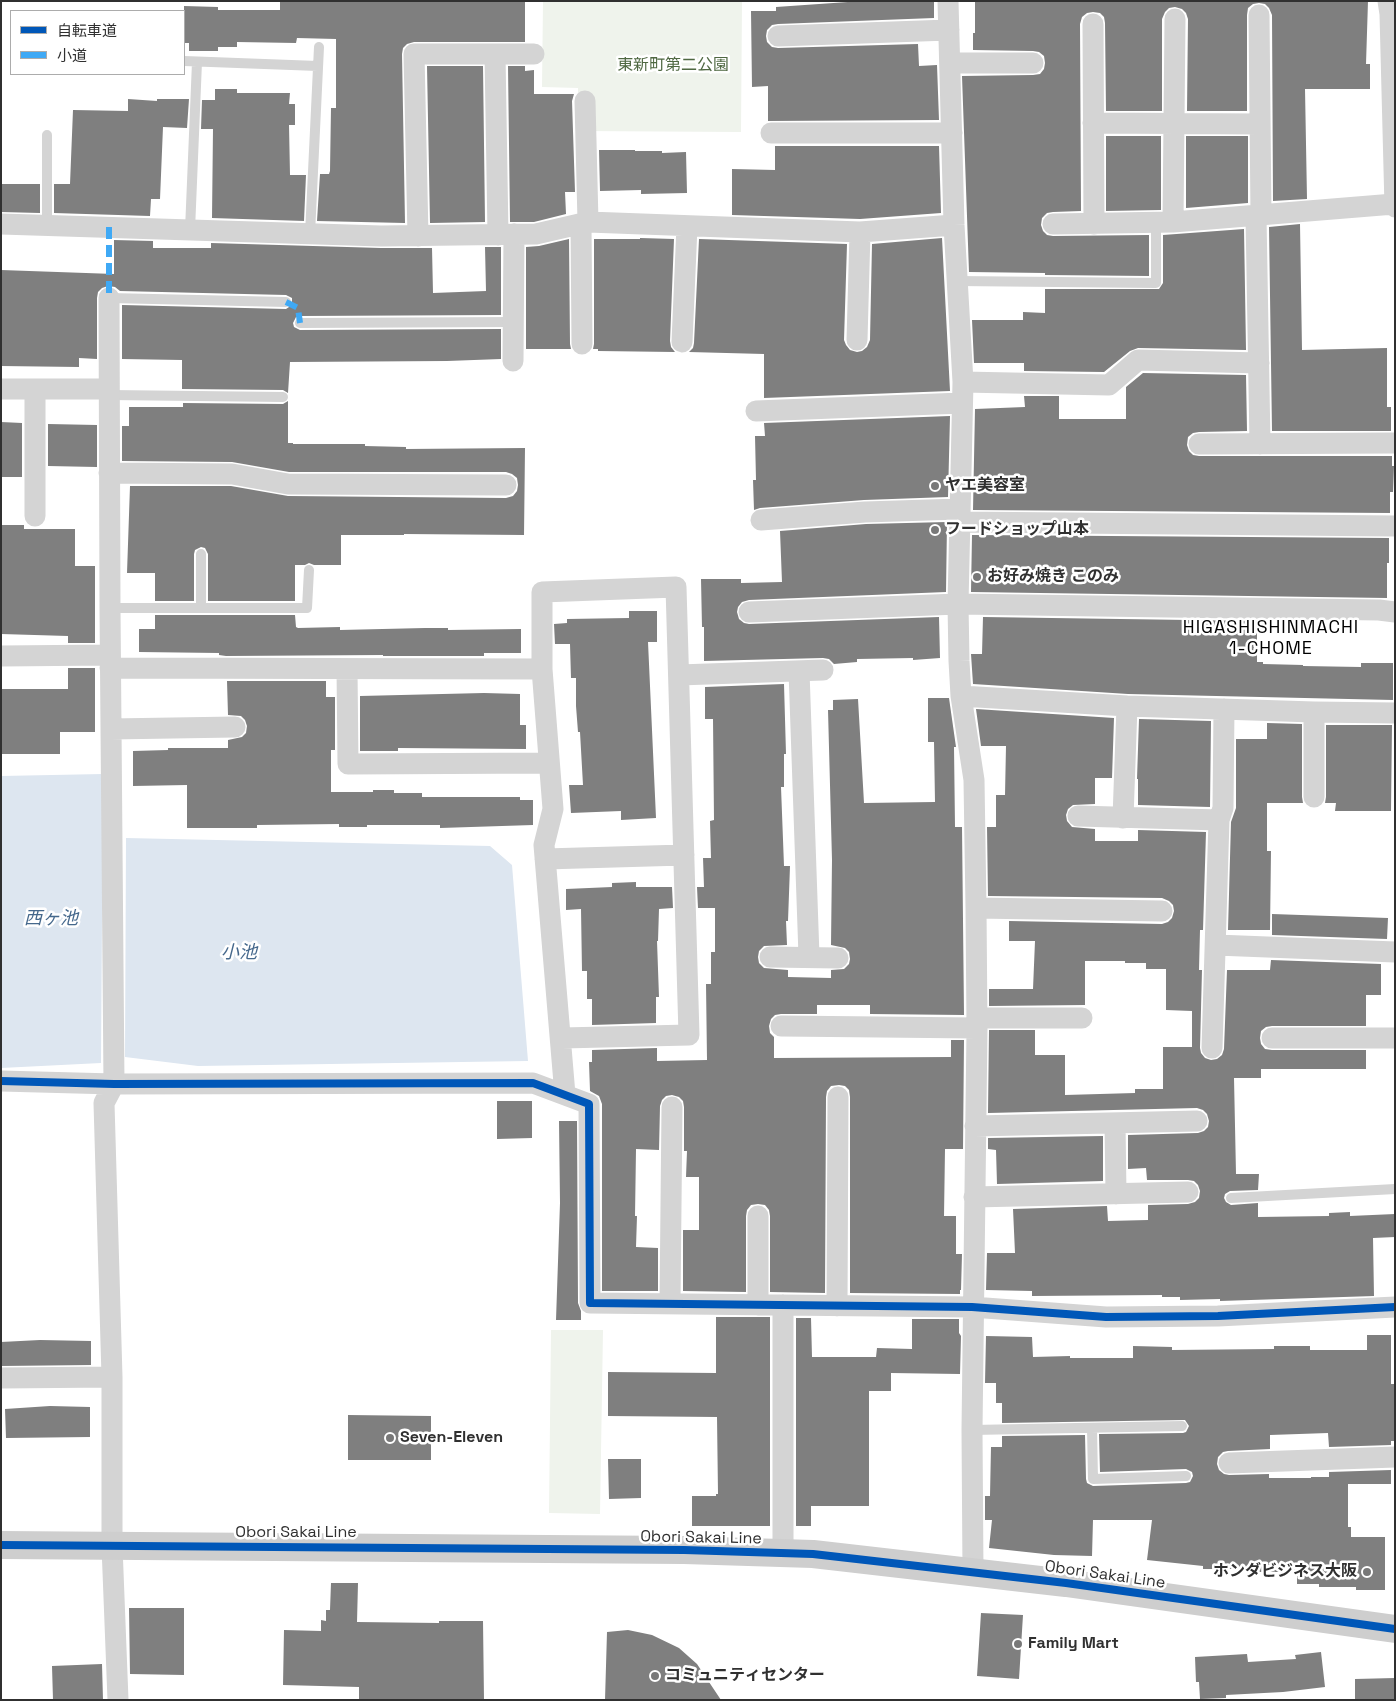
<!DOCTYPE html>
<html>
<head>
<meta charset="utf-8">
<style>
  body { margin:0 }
  #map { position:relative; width:1396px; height:1701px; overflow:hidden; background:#fff; font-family:"Space Grotesk","Noto Sans JP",sans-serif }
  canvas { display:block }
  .frame { position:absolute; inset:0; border:2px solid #303030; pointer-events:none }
  .legend { position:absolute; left:10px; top:10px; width:175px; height:65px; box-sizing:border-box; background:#fff; border:1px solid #acacac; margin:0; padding:6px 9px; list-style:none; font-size:15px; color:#303030 }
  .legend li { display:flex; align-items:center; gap:10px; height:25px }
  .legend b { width:25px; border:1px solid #acacac }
</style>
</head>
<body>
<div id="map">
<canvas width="1396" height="1701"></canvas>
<div class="frame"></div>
<ul class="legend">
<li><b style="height:6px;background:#0057b8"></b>自転車道</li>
<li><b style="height:6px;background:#3fa9f5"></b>小道</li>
</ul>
</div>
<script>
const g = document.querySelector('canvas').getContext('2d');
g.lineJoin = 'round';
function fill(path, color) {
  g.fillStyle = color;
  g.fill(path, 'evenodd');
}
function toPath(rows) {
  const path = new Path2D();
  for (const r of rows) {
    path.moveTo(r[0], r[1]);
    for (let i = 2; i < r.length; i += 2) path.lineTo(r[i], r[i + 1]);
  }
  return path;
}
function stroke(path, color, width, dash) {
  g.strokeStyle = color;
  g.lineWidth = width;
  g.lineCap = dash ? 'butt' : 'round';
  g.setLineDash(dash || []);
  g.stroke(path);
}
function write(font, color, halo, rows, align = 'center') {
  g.font = font + ' "Space Grotesk","Noto Sans JP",sans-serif';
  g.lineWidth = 5;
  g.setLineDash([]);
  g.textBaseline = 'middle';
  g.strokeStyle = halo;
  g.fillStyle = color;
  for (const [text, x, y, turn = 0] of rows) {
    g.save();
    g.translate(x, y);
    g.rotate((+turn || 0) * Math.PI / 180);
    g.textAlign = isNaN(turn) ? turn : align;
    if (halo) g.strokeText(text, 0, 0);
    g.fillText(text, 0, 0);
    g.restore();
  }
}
const green = toPath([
  [543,1,742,1,741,132,578,131,578,88,542,87],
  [551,1330,603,1330,600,1514,549,1513]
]);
const water = toPath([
  [103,774,101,1063,1,1068,1,776],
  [126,838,490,846,512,865,528,1061,198,1066,125,1057]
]);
const building = toPath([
  [280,1,525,1,525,42,414,42,407,44,403,48,402,54,405,223,317,221,320,174,329,174,330,171,331,108,336,108,336,39,297,38,296,43,237,42,237,47,218,47,218,51,189,51,189,43,184,43,184,6,218,7,218,10,280,10],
  [862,1,934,1,934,18,778,24,772,25,767,30,766,36,767,42,772,47,778,48,918,44,919,66,937,65,939,120,768,121,768,86,752,87,751,11,776,11,776,7],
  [975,1,1368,1,1366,64,1370,64,1370,89,1305,89,1307,199,1273,201,1272,15,1269,8,1265,4,1259,3,1253,4,1248,8,1247,15,1247,111,1187,111,1188,19,1186,13,1182,9,1175,7,1169,8,1165,12,1162,19,1162,111,1106,111,1105,23,1104,17,1100,13,1093,12,1087,13,1082,17,1080,24,1081,211,1053,212,1047,213,1042,218,1041,225,1043,231,1047,235,1053,236,1149,235,1149,276,1045,275,1045,273,969,272,962,76,1033,75,1040,74,1044,69,1045,63,1044,56,1039,52,1033,51,973,50,973,33,975,33],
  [427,66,483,66,485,222,430,223],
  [508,66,525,66,525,71,534,70,534,94,574,94,572,101,575,192,565,192,566,214,534,222,510,222],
  [215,89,237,89,237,93,290,93,289,104,295,104,295,125,289,125,290,175,306,175,304,221,212,218,213,129,201,129,202,100,215,100],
  [128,99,157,101,157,99,189,99,187,128,163,127,160,199,151,199,150,216,54,213,54,184,70,184,73,110,128,111],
  [1106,136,1161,136,1161,210,1106,211],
  [1186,136,1248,136,1248,203,1186,208],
  [775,146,939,146,941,213,860,219,732,215,732,169,775,170],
  [599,150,635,150,635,151,662,151,662,153,686,152,687,193,641,194,641,190,600,191],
  [1,184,40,184,40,213,1,212],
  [1300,224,1302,350,1387,348,1387,407,1391,407,1391,431,1272,431,1269,227],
  [1244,229,1246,350,1138,348,1130,351,1104,372,1024,371,1024,363,974,363,972,320,1023,320,1023,312,1045,313,1045,289,1159,289,1163,283,1163,235],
  [640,238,674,239,670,341,671,347,675,352,598,351,598,349,593,349,594,344,594,239,640,239],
  [942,238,950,391,764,398,764,354,689,352,693,348,694,343,699,239,847,244,844,340,846,345,850,350,857,352,862,351,867,347,870,340,872,244],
  [569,239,570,344,571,349,526,349,526,247,539,246],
  [114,240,153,241,153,248,211,248,211,243,381,248,432,248,433,293,486,291,485,247,501,247,501,315,300,316,296,317,293,323,294,327,300,330,501,329,501,359,447,361,290,362,288,393,283,390,182,389,182,360,122,359,122,305,286,309,292,305,292,298,286,295,120,291,115,287,108,286,102,288,98,292,97,298,97,359,79,358,79,367,1,366,1,270,114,274],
  [1143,373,1246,375,1247,431,1199,432,1193,433,1188,437,1187,445,1189,451,1193,455,1199,456,1392,456,1392,466,1394,466,1393,492,1390,492,1390,513,973,510,975,409,1025,407,1024,396,1059,396,1059,419,1126,419,1126,387],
  [288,401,288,443,293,443,293,444,365,444,365,446,406,447,406,449,525,448,524,535,404,534,404,535,341,535,341,565,314,565,309,563,305,565,295,565,295,601,208,601,208,554,205,548,201,547,195,550,194,554,194,601,155,601,155,573,127,573,130,486,231,486,288,496,506,498,513,496,517,491,518,485,517,478,512,474,506,472,289,472,232,462,122,461,122,426,129,426,129,407,183,407,183,403,283,404],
  [950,416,948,497,864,500,760,508,754,510,753,480,756,480,755,436,765,436,764,423],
  [1,422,22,423,22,477,1,477],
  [48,424,97,425,97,467,48,466],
  [947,522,946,592,749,600,742,602,738,607,737,612,739,619,744,623,749,624,939,617,940,658,913,660,913,658,857,659,857,662,834,664,829,659,823,658,704,661,704,627,702,627,701,579,741,579,741,583,782,582,780,531,866,524],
  [1,525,24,525,24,529,75,529,75,566,95,566,95,643,68,643,68,636,1,634],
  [972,535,1389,538,1389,563,1387,563,1387,598,971,592],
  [629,611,657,611,657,642,648,642,656,818,621,820,621,811,571,813,569,785,583,785,580,732,578,732,576,706,576,678,571,678,570,644,555,644,554,624,567,623,567,619,629,618],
  [155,615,295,615,296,627,298,628,340,627,340,630,425,628,448,628,448,630,521,629,521,653,484,653,484,656,383,656,383,655,226,656,219,655,219,653,139,652,139,629,155,629],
  [983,617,1257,621,1257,662,1263,662,1263,664,1303,665,1303,666,1361,667,1361,663,1393,663,1393,700,1128,694,973,684,971,654,982,654],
  [68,668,95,668,95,732,60,732,60,754,1,754,1,689,68,689],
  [227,681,326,681,326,697,335,697,335,750,331,750,331,792,373,792,373,790,394,790,394,793,422,793,422,797,520,797,520,800,533,800,533,825,440,828,440,825,367,825,367,827,339,827,339,824,257,825,257,828,187,828,187,785,133,786,133,751,168,750,168,748,228,748,228,740,242,737,246,733,247,726,245,720,241,716,228,715],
  [784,684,786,754,784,754,784,787,781,787,784,866,790,866,788,921,786,921,787,945,764,946,759,951,758,957,759,963,764,968,788,970,788,977,831,978,831,970,844,969,849,964,850,959,849,952,845,948,831,945,832,860,828,710,833,710,833,700,858,699,864,803,935,802,934,742,928,742,928,698,949,698,956,747,954,747,955,827,962,827,964,1015,870,1014,870,1005,817,1005,817,1014,781,1014,775,1015,771,1019,769,1026,770,1033,774,1037,774,1058,951,1057,951,1040,964,1040,963,1149,945,1149,944,1216,956,1216,956,1254,962,1254,961,1290,960,1290,960,1294,850,1293,850,1097,849,1090,845,1086,839,1085,831,1086,827,1091,826,1097,825,1293,770,1292,770,1216,769,1210,765,1205,758,1204,751,1205,747,1210,746,1216,746,1292,683,1291,683,1230,699,1230,699,1177,686,1177,687,1151,684,1151,684,1107,683,1101,679,1097,672,1095,666,1096,662,1100,660,1106,659,1150,636,1149,635,1216,637,1216,636,1247,658,1248,658,1291,602,1291,602,1104,599,1096,590,1091,589,1062,592,1062,592,1050,657,1048,657,1061,707,1060,706,984,711,984,711,952,715,952,715,908,698,908,697,887,704,887,703,858,711,858,710,821,714,820,713,719,705,719,705,687],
  [484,693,520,694,520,725,526,725,526,749,398,748,398,751,360,751,360,696],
  [976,709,1114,718,1112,778,1095,778,1095,804,1073,805,1068,809,1066,815,1067,821,1072,827,1095,829,1095,841,1138,841,1138,830,1206,832,1203,930,1200,930,1199,970,1202,970,1200,1048,1201,1053,1205,1058,1211,1060,1217,1059,1222,1055,1224,1049,1227,970,1270,970,1271,960,1381,964,1381,995,1366,995,1366,1026,1272,1026,1266,1027,1261,1031,1260,1038,1261,1044,1265,1049,1272,1050,1366,1050,1366,1069,1261,1069,1261,1078,1234,1078,1236,1174,1259,1174,1258,1190,1230,1191,1225,1194,1224,1198,1226,1202,1231,1205,1258,1203,1258,1217,1329,1216,1329,1213,1350,1212,1350,1216,1395,1214,1395,1237,1373,1238,1374,1296,1220,1301,1220,1299,1180,1300,1180,1297,1162,1297,1162,1295,1032,1296,1032,1291,986,1290,987,1253,1015,1253,1013,1209,1107,1206,1108,1221,1148,1220,1148,1205,1188,1204,1195,1202,1199,1198,1200,1191,1198,1185,1194,1181,1188,1180,1147,1180,1146,1168,1128,1169,1128,1135,1198,1133,1204,1131,1208,1127,1209,1121,1207,1114,1203,1110,1197,1108,988,1113,989,1030,1035,1030,1035,1055,1065,1055,1065,1095,1135,1093,1135,1089,1163,1089,1163,1047,1192,1047,1192,1011,1166,1010,1166,969,1146,969,1146,963,1125,963,1125,961,1085,961,1085,1005,989,1006,989,989,1033,989,1035,941,1009,941,1009,921,1162,924,1168,922,1172,918,1174,911,1173,905,1169,901,1162,898,988,896,987,827,996,827,996,795,1005,795,1006,746,981,746],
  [1139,719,1211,721,1210,807,1138,805,1138,779,1137,779],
  [1267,723,1302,724,1302,797,1303,803,1267,803,1267,851,1271,851,1270,930,1228,930,1231,822,1236,808,1236,739,1267,739],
  [1326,725,1392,725,1391,811,1335,811,1336,803,1325,803,1326,797],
  [636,882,636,887,672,887,673,908,659,909,658,941,657,941,659,997,656,997,656,1023,592,1025,592,999,587,999,587,971,582,971,581,909,566,910,566,889,612,887,612,883],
  [1272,914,1388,918,1387,939,1272,935],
  [497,1101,532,1101,532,1138,497,1139],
  [559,1121,577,1121,578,1303,581,1311,581,1320,556,1320,560,1203],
  [1103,1136,1103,1181,997,1184,996,1150,988,1149,988,1138],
  [716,1317,770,1317,770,1526,692,1526,692,1496,716,1496,716,1494,718,1494,717,1417,608,1416,608,1372,716,1373],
  [796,1318,811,1318,812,1357,876,1357,877,1348,912,1349,912,1319,959,1319,959,1333,961,1336,960,1374,891,1373,891,1391,869,1391,869,1506,811,1506,811,1526,796,1526],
  [1367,1335,1391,1335,1391,1384,1395,1384,1395,1441,1391,1441,1391,1445,1329,1447,1328,1433,1270,1435,1270,1449,1228,1451,1223,1452,1218,1457,1217,1464,1219,1470,1224,1474,1229,1475,1269,1474,1269,1478,1311,1478,1311,1477,1329,1477,1329,1472,1391,1470,1391,1484,1348,1484,1348,1527,1351,1527,1351,1537,1385,1537,1385,1590,1356,1590,1356,1587,1319,1587,1319,1584,1297,1584,1297,1572,1249,1572,1249,1569,1203,1569,1203,1566,1147,1560,1152,1520,1093,1520,1092,1556,1054,1555,989,1548,992,1520,985,1520,985,1496,990,1496,991,1447,1002,1447,1002,1436,1085,1435,1086,1479,1087,1483,1093,1486,1186,1483,1190,1482,1193,1476,1192,1472,1186,1469,1100,1472,1099,1434,1183,1433,1186,1432,1189,1426,1185,1420,1002,1423,1002,1403,996,1403,996,1383,985,1383,986,1336,1032,1337,1033,1357,1070,1356,1070,1358,1133,1358,1133,1346,1172,1347,1172,1350,1274,1349,1274,1346,1310,1346,1310,1350,1367,1350],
  [40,1340,91,1341,91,1365,1,1366,1,1342],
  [50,1406,90,1407,90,1437,6,1438,5,1409],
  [348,1415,431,1416,431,1460,348,1460],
  [608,1459,641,1459,641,1498,609,1499],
  [331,1583,358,1583,357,1622,439,1623,439,1621,483,1621,484,1700,359,1700,359,1687,283,1685,284,1630,321,1631,321,1620,326,1621,326,1610,330,1610],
  [129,1608,184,1608,184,1675,130,1674],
  [981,1613,1023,1615,1019,1679,977,1676],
  [628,1630,652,1635,679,1648,697,1664,721,1700,605,1700,607,1632],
  [1321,1652,1325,1687,1283,1692,1226,1695,1226,1698,1200,1699,1199,1682,1196,1682,1195,1657,1247,1654,1248,1662,1296,1659,1295,1655],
  [102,1664,103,1700,53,1700,52,1666],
  [1395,1678,1395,1700,1355,1700,1355,1679]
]);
const service = toPath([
  [184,61,318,66],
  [47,135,47,225],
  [190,230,197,62],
  [310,234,319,47],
  [957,281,1156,283,1156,223],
  [109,298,286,302],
  [300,323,513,322],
  [109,395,283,397],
  [110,608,307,608,309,570],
  [201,608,201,554],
  [1231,1198,1395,1189],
  [1092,1428,1093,1479,1186,1476],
  [972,1430,1182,1426]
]);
const minor = toPath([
  [948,1,954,225,963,382,958,604,959,661,961,696,974,780,976,908,977,1028,972,1430,973,1573],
  [1388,1,1390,14,1395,207],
  [1259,15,1261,216],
  [1093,24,1094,224],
  [778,36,949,30],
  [495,54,498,235],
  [950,63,1033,63],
  [585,101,588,222],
  [1093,123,1260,124],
  [771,133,952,133],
  [1256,216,1260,444],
  [1173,222,1175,19],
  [1,224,381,236,536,234,588,222,860,232,954,225],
  [581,224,582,344],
  [1053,224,1173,222,1394,204],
  [418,236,414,54,534,54],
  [109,298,110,608,114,1084,104,1103,112,1377,112,1546,118,1700],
  [857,340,860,232],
  [682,342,687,226],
  [513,361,514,234],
  [963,382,1109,385,1138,360,1259,363],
  [1,389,109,389],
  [35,389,35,516],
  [756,411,962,403],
  [1199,444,1395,443],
  [109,473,232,474,288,484,506,485],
  [761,520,865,512,960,509],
  [960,522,1395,526],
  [749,612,958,604,1379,610,1395,612],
  [1,656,110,655],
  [110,668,542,669],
  [347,669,348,764,549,763],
  [799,671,809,956],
  [679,675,823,670],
  [961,696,1127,706,1314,712,1395,713],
  [1314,712,1314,797],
  [111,729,235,727],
  [1078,816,1219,820],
  [1123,818,1127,706],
  [545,859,684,855],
  [976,908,1162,911],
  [1216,945,1395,952],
  [770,957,838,958],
  [977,1018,1082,1018],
  [781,1026,977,1028],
  [562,1038,689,1035,676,587,542,592,542,669,553,809,544,845,565,1095],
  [1272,1038,1395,1038],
  [1212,1048,1219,820,1223,808,1224,709],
  [1,1081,114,1084,533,1083,589,1104,590,1303,972,1307,1106,1317,1218,1316,1395,1307],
  [1115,1123,1116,1194],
  [975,1126,1197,1121],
  [974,1197,1188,1192],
  [758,1216,758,1305],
  [670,1304,672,1107],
  [837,1306,838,1097],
  [1,1378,112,1377],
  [1229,1463,1395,1457],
  [783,1553,783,1305]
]);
const secondary = toPath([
  [1,1545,684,1550,813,1554,1066,1583,1395,1629]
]);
const quiet = toPath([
  [109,227,109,298],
  [286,302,298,308,300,323]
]);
const cycleway = toPath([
  [1,1081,114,1084,533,1083,589,1104,590,1303,972,1307,1106,1317,1218,1316,1395,1307],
  [1,1545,684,1550,813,1554,1066,1583,1395,1629]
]);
const markers = [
  [935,486,5,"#787878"],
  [935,530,5,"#787878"],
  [977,577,5,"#787878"],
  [390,1438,5,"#787878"],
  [1367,1572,5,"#787878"],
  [1018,1644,5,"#787878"],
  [655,1676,5,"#787878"]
];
const parkNames = [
  ["東新町第二公園",673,66]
];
const poiNames = [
  ["ヤエ美容室",945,486],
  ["フードショップ山本",945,530],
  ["お好み焼き このみ",987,577],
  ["Seven-Eleven",400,1438],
  ["ホンダビジネス大阪",1357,1572,"right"],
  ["Family Mart",1028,1644],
  ["コミュニティセンター",665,1676]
];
const streetNames = [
  ["Obori Sakai Line",296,1533],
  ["Obori Sakai Line",701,1538,1],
  ["Obori Sakai Line",1105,1575,8]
];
const neighbourhoodNames = [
  ["HIGASHISHINMACHI",1271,628],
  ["1-CHOME",1271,649]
];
const waterNames = [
  ["西ヶ池",51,919],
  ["小池",239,953]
];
fill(green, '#eff3ec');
fill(water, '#dde6f0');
fill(building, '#7f7f7f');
stroke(service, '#d4d4d4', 10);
stroke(minor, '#d4d4d4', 21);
stroke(secondary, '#cecece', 28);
stroke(quiet, '#3fa9f5', 6, [12, 6]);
stroke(cycleway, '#0057b8', 8);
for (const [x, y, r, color] of markers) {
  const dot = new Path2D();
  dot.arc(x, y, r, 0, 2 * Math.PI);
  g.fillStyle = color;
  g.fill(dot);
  stroke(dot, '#fff', 2);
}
write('16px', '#4f6842', '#fff', parkNames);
write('bold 16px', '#303030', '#fff', poiNames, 'left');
write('16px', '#303030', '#fff', streetNames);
g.letterSpacing = '1px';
write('18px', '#000', '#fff', neighbourhoodNames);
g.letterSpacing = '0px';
write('italic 18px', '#45688c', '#fff', waterNames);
</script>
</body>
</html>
